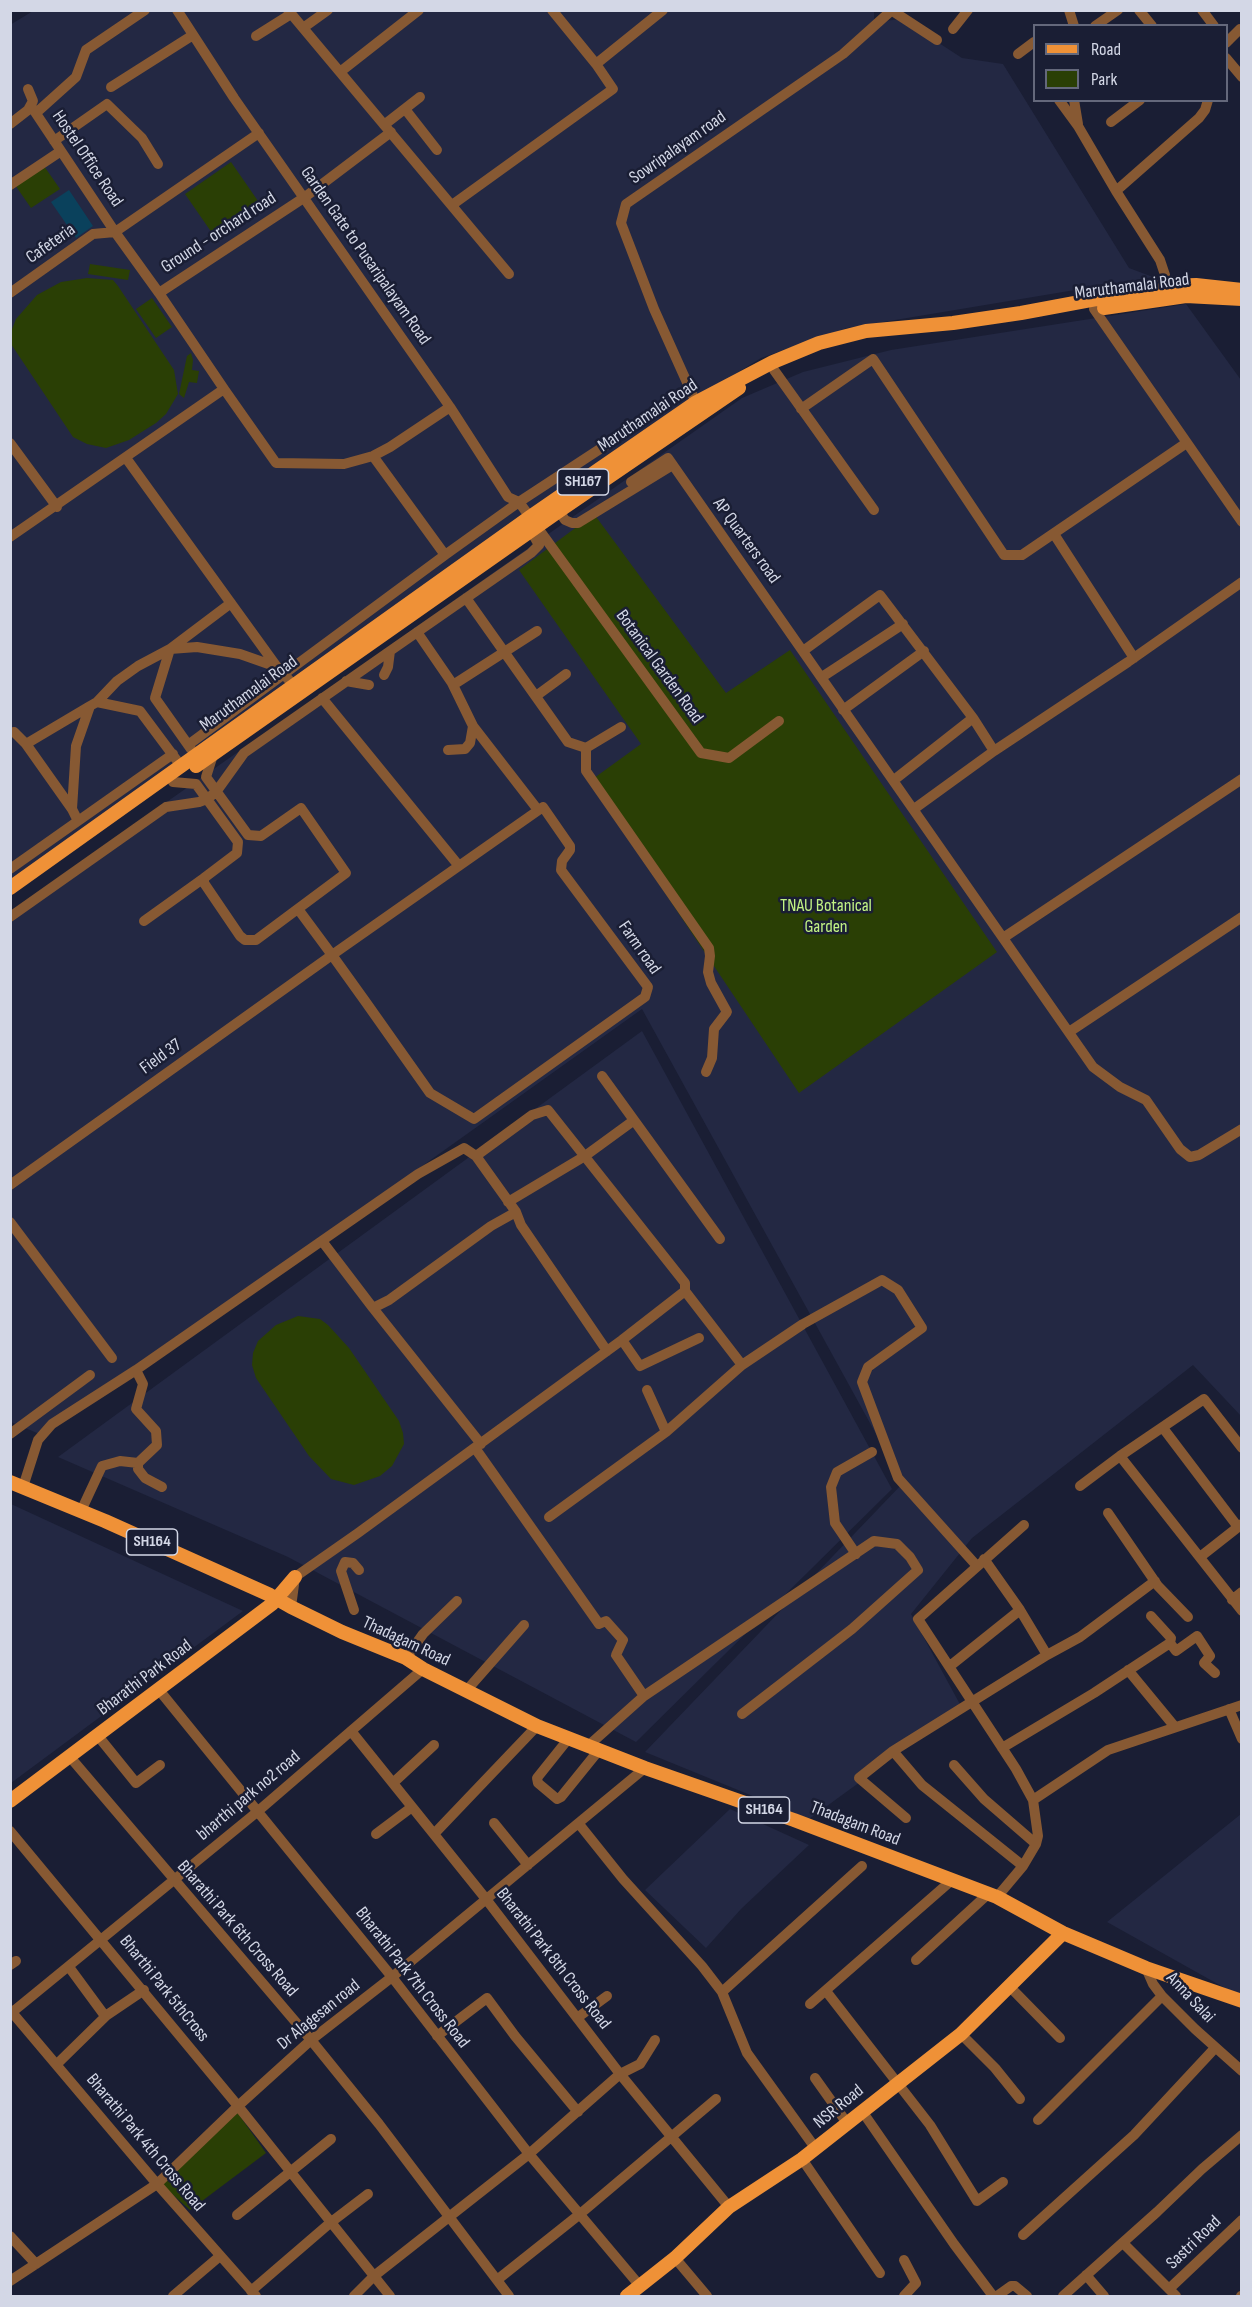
<!DOCTYPE html>
<html>
<head>
<meta charset="utf-8">
<style>
  body { margin:0 }
  #map { position:relative; width:1252px; height:2307px; overflow:hidden; background:#1a1e34; font-family:"Sofia Sans Condensed",sans-serif }
  canvas { display:block }
  .frame { position:absolute; inset:0; border:12px solid #d3d7e6; pointer-events:none }
  .legend { position:absolute; left:1033px; top:24px; width:195px; height:78px; box-sizing:border-box; background:#1a1e34; border:2px solid #64687b; margin:0; padding:8px 10px; list-style:none; font-size:18px; color:#d3d7e6 }
  .legend li { display:flex; align-items:center; gap:12px; height:30px }
  .legend b { width:30px; border:2px solid #64687b }
</style>
</head>
<body>
<div id="map">
<canvas width="1252" height="2307"></canvas>
<div class="frame"></div>
<ul class="legend">
<li><b style="height:8px;background:#ef9137"></b>Road</li>
<li><b style="height:16px;background:#2a3f05"></b>Park</li>
</ul>
</div>
<script>
const g = document.querySelector('canvas').getContext('2d');
g.lineJoin = 'round';
function fill(path, color) {
  g.fillStyle = color;
  g.fill(path, 'evenodd');
}
function toPath(rows) {
  const path = new Path2D();
  for (const r of rows) {
    path.moveTo(r[0], r[1]);
    for (let i = 2; i < r.length; i += 2) path.lineTo(r[i], r[i + 1]);
  }
  return path;
}
function stroke(path, color, width, dash) {
  g.strokeStyle = color;
  g.lineWidth = width;
  g.lineCap = dash ? 'butt' : 'round';
  g.setLineDash(dash || []);
  g.stroke(path);
}
function write(font, color, halo, rows, align = 'center') {
  g.font = font + ' "Sofia Sans Condensed",sans-serif';
  g.lineWidth = 5;
  g.setLineDash([]);
  g.textBaseline = 'middle';
  g.strokeStyle = halo;
  g.fillStyle = color;
  for (const [text, x, y, turn = 0] of rows) {
    g.save();
    g.translate(x, y);
    g.rotate((+turn || 0) * Math.PI / 180);
    g.textAlign = isNaN(turn) ? turn : align;
    if (halo) g.strokeText(text, 0, 0);
    g.fillText(text, 0, 0);
    g.restore();
  }
}
const built = toPath([
  [33,11,874,11,874,22,902,19,962,58,1003,64,1129,268,1153,277,847,328,761,358,681,408,11,880,10,25],
  [1186,304,1241,380,1241,1416,1193,1365,972,1538,911,1614,962,1708,809,1819,645,1752,903,1483,642,1009,44,1436,11,1422,10,912,742,398,803,372,891,350],
  [642,1031,892,1489,636,1742,288,1557,58,1457],
  [11,1504,243,1611,11,1783],
  [730,1809,809,1845,741,1909,706,1948,645,1890],
  [1241,1814,1241,1997,1107,1922]
]);
const green = toPath([
  [231,162,258,201,212,233,185,194],
  [44,166,60,189,31,208,15,185],
  [90,264,130,270,128,280,88,274],
  [87,278,113,280,118,286,174,370,178,394,166,414,156,423,129,440,106,448,87,444,73,437,11,344,11,332,16,319,37,295,61,282],
  [152,298,172,327,156,338,136,309],
  [191,353,193,360,192,370,199,371,197,383,189,382,184,398,179,394,187,356],
  [594,514,726,693,790,650,997,952,799,1093,590,781,641,744,519,570],
  [298,1316,320,1319,328,1325,349,1348,399,1421,403,1433,404,1444,392,1466,380,1476,354,1485,331,1479,309,1456,256,1378,252,1365,253,1353,258,1341,276,1325],
  [237,2112,266,2153,190,2210,161,2184]
]);
const water = toPath([
  [69,190,93,226,76,238,51,202]
]);
const minor = toPath([
  [177,10,234,98,450,407,508,497,519,502,701,753,729,758,779,721],
  [288,10,509,274],
  [552,10,596,64],
  [891,10,937,40],
  [1069,10,1074,26],
  [1139,10,1152,26],
  [1202,10,1214,26],
  [1095,26,1118,10],
  [303,28,328,10],
  [953,29,968,10],
  [256,36,291,14],
  [1226,43,1240,29],
  [1018,54,1034,42],
  [1226,58,1242,77],
  [340,72,419,10],
  [111,87,193,35],
  [1059,100,1078,126,1116,191,1160,260,1165,275,1166,286],
  [1074,100,1078,124],
  [405,109,437,150],
  [36,113,76,77,86,50,145,10],
  [1111,122,1140,100],
  [10,124,28,110,33,101,28,89],
  [384,125,420,97],
  [54,141,107,104,142,138,158,164],
  [10,185,61,151],
  [1116,191,1199,118,1205,110,1208,100],
  [452,205,613,89,596,64,663,10],
  [10,293,93,234,115,232,31,106],
  [159,293,115,232,259,133],
  [1094,309,1242,522],
  [774,370,874,510],
  [224,389,159,293,305,197,391,132],
  [698,407,654,309,621,223,626,204,843,54,892,10],
  [801,409,873,359,1004,555,1022,555,1185,444],
  [10,443,57,507],
  [373,456,445,555,519,502,606,445],
  [126,458,277,667,289,680],
  [631,482,668,458,1093,1067,1120,1087,1146,1100,1180,1149,1190,1157,1199,1155,1242,1129],
  [559,511,565,520,572,523,578,523,671,466],
  [1054,534,1134,658],
  [10,537,224,389,276,463,344,464,373,456,390,447,450,407],
  [466,598,568,742,586,748,586,771,709,948,710,956,708,972,711,983,727,1012,714,1029,712,1058,706,1072],
  [417,632,452,683,473,726,538,810],
  [390,651,531,553,539,545,531,531],
  [803,651,880,595,973,718,994,751],
  [822,677,903,624],
  [346,681,369,685],
  [453,685,537,631],
  [536,696,566,674],
  [322,698,459,866],
  [97,702,117,681,138,666,170,649,231,603],
  [843,710,924,651],
  [14,732,26,744,72,809],
  [26,744,90,706],
  [188,745,445,555],
  [586,748,621,727],
  [191,749,155,698,170,649,197,647,240,654,277,667],
  [448,750,465,749,470,743,473,726],
  [894,780,973,718],
  [173,782,196,784,238,842,237,853,204,878,204,883,240,936,245,940,256,940,346,873,301,808,261,836,248,835,206,777,213,755],
  [914,809,994,751,1128,662,1242,582],
  [78,821,72,809,76,746,90,706,97,702,140,711,181,766],
  [10,869,173,754],
  [10,917,166,807,199,802,207,799,216,792,244,753,390,651,388,667,384,675],
  [144,921,204,878],
  [1003,938,1242,779],
  [1069,1032,1242,917],
  [602,1076,720,1239],
  [10,1185,332,955,543,807,570,846,570,850,562,861,561,870,648,987,645,997,474,1119,430,1093,365,1001,332,955,298,909],
  [508,1202,585,1156,633,1121],
  [10,1222,112,1358],
  [322,1241,373,1308],
  [685,1291,742,1365],
  [622,1340,640,1366,699,1338],
  [136,1370,143,1384,136,1409,156,1431,157,1445,138,1463],
  [647,1390,666,1432],
  [1163,1428,1238,1527],
  [10,1434,90,1375],
  [481,1444,373,1308,389,1300,491,1226,516,1212,521,1225,607,1351],
  [475,1448,599,1624,606,1621,623,1640,616,1655,644,1696],
  [1242,1448,1204,1399,1120,1456,1242,1611],
  [1080,1486,1120,1456],
  [23,1487,38,1440,52,1424,136,1370,418,1174,464,1148,476,1156,516,1212],
  [81,1511,102,1466,120,1461,138,1463,138,1469,145,1478,162,1487],
  [1108,1513,1158,1586,1188,1617],
  [549,1517,666,1432,742,1365,803,1324,882,1280,898,1290,922,1328,868,1367,862,1382,898,1478,976,1565],
  [1024,1525,918,1619,1016,1769,1033,1800],
  [856,1554,835,1523,831,1487,837,1472,872,1452],
  [1200,1557,1242,1524],
  [1232,1600,1242,1592],
  [291,1607,295,1577,358,1533,622,1340,685,1291,685,1283,548,1110,532,1115,476,1156],
  [354,1610,341,1571,345,1562,353,1563,359,1570],
  [1020,1610,1047,1655],
  [1170,1643,1176,1651,1197,1636,1210,1656,1204,1663,1215,1673],
  [406,1658,423,1634,457,1601],
  [950,1666,1020,1610,984,1559],
  [1128,1670,1175,1727],
  [159,1690,392,1977,529,2154,640,2286],
  [466,1691,524,1625],
  [1229,1709,1242,1739],
  [351,1731,486,1899,620,2074,729,2207],
  [98,1736,136,1783,160,1765],
  [569,1738,537,1778,538,1783,557,1799,561,1797,599,1750],
  [588,1746,644,1696,874,1541,897,1544,910,1557,918,1570,852,1629,742,1714],
  [1002,1748,1094,1693,1170,1643,1171,1638,1151,1616],
  [893,1751,859,1778,906,1818],
  [70,1757,311,2040,379,2124,509,2296],
  [954,1765,984,1799,1036,1844],
  [393,1783,434,1745],
  [494,1823,528,1865],
  [579,1824,623,1879,702,1966,722,1992],
  [10,1831,238,2106,390,2296],
  [376,1834,412,1807],
  [434,1834,537,1726],
  [1023,1866,922,1785,893,1751,1047,1655,1080,1637,1155,1581],
  [997,1897,1023,1866,1036,1844,1038,1836,1033,1800,1108,1750,1242,1705],
  [916,1960,988,1894],
  [10,1965,16,1961],
  [69,1967,105,2016],
  [1146,1968,1153,1984,1162,1996,1195,2029,1242,2071],
  [1009,1986,1060,2038],
  [826,1991,930,2125,977,2201,1003,2182],
  [810,2004,952,1880],
  [10,2010,157,2184,256,2296],
  [10,2014,257,1812,423,1669],
  [577,2018,607,1996],
  [961,2034,995,2068,1020,2099],
  [437,2036,487,1998,515,2036,578,2112],
  [57,2064,107,2015,144,1990],
  [815,2078,847,2123],
  [862,2111,954,2244,993,2296],
  [1038,2120,1162,1996],
  [816,2149,747,2053,722,1992,862,1866],
  [802,2159,880,2273],
  [237,2215,331,2139],
  [1023,2235,1134,2135,1215,2048],
  [10,2236,36,2264],
  [1123,2243,1176,2296],
  [675,2258,707,2296],
  [1086,2275,1104,2296],
  [497,2280,580,2214,716,2099],
  [10,2281,157,2184,238,2106,311,2040,392,1977,645,1768],
  [1169,2289,1242,2220],
  [251,2291,330,2223,368,2194],
  [173,2296,220,2256],
  [354,2296,374,2276,529,2154,620,2074,640,2064,655,2040],
  [904,2296,916,2283,904,2260],
  [997,2296,1011,2286,1015,2286,1027,2296],
  [1063,2296,1157,2212,1202,2169,1242,2135],
  [1241,2296,1242,2296]
]);
const major = toPath([
  [1104,308,1186,296,1242,299],
  [196,766,559,511,739,388],
  [10,888,530,517,695,403,773,362,819,343,866,331,953,323,1021,313,1166,286,1196,285,1242,290],
  [10,1482,105,1521,270,1595,291,1607,342,1632,406,1658,423,1669,537,1726,645,1768,794,1820,997,1897,1063,1933,1146,1968,1242,2001],
  [10,1801,272,1604,295,1577],
  [627,2296,675,2258,729,2207,802,2159,961,2034,1063,1933]
]);
const shields = [
  [583,482,51],
  [152,1542,51],
  [764,1810,51]
];
const shieldNames = [
  ["SH167",583,482],
  ["SH164",152,1542],
  ["SH164",764,1810]
];
const streetNames = [
  ["Sowripalayam road",678,148,-35],
  ["Hostel Office Road",87,159,56],
  ["Ground - orchard road",219,233,-33],
  ["Cafeteria",51,244,-35],
  ["Garden Gate to Pusaripalayam Road",365,256,55],
  ["Maruthamalai Road",1132,287,-7],
  ["Maruthamalai Road",648,416,-34],
  ["AP Quarters road",746,541,54],
  ["Botanical Garden Road",659,667,54],
  ["Maruthamalai Road",249,694,-36],
  ["Farm road",639,948,55],
  ["Field 37",161,1057,-36],
  ["Thadagam Road",406,1642,25],
  ["Bharathi Park Road",145,1678,-37],
  ["bharthi park no2 road",249,1796,-40],
  ["Thadagam Road",855,1824,21],
  ["Bharathi Park 6th Cross Road",237,1929,49],
  ["Bharathi Park 8th Cross Road",553,1959,52],
  ["Bharathi Park 7th Cross Road",412,1978,52],
  ["Bharthi Park 5thCross",164,1989,51],
  ["Anna Salai",1190,1998,47],
  ["Dr Alagesan road",319,2015,-39],
  ["NSR Road",839,2107,-39],
  ["Bharathi Park 4th Cross Road",145,2143,50],
  ["Sastri Road",1194,2243,-44]
];
const parkNames = [
  ["TNAU Botanical",826,906],
  ["Garden",826,927]
];
fill(built, '#232843');
fill(green, '#2a3f05');
fill(water, '#0a415c');
stroke(minor, '#875933', 10);
stroke(major, '#ef9137', 14);
for (const [x, y, w] of shields) {
  const box = new Path2D();
  box.roundRect(x - w / 2, y - 13, w, 26, 4.5);
  g.fillStyle = '#1a1e34';
  g.fill(box);
  stroke(box, '#d3d7e6', 1.5);
}
write('bold 16px', '#d3d7e6', null, shieldNames);
write('18px', '#d3d7e6', '#1a1e34', streetNames);
write('18px', '#c1f284', '#1a1e34', parkNames);
</script>
</body>
</html>
